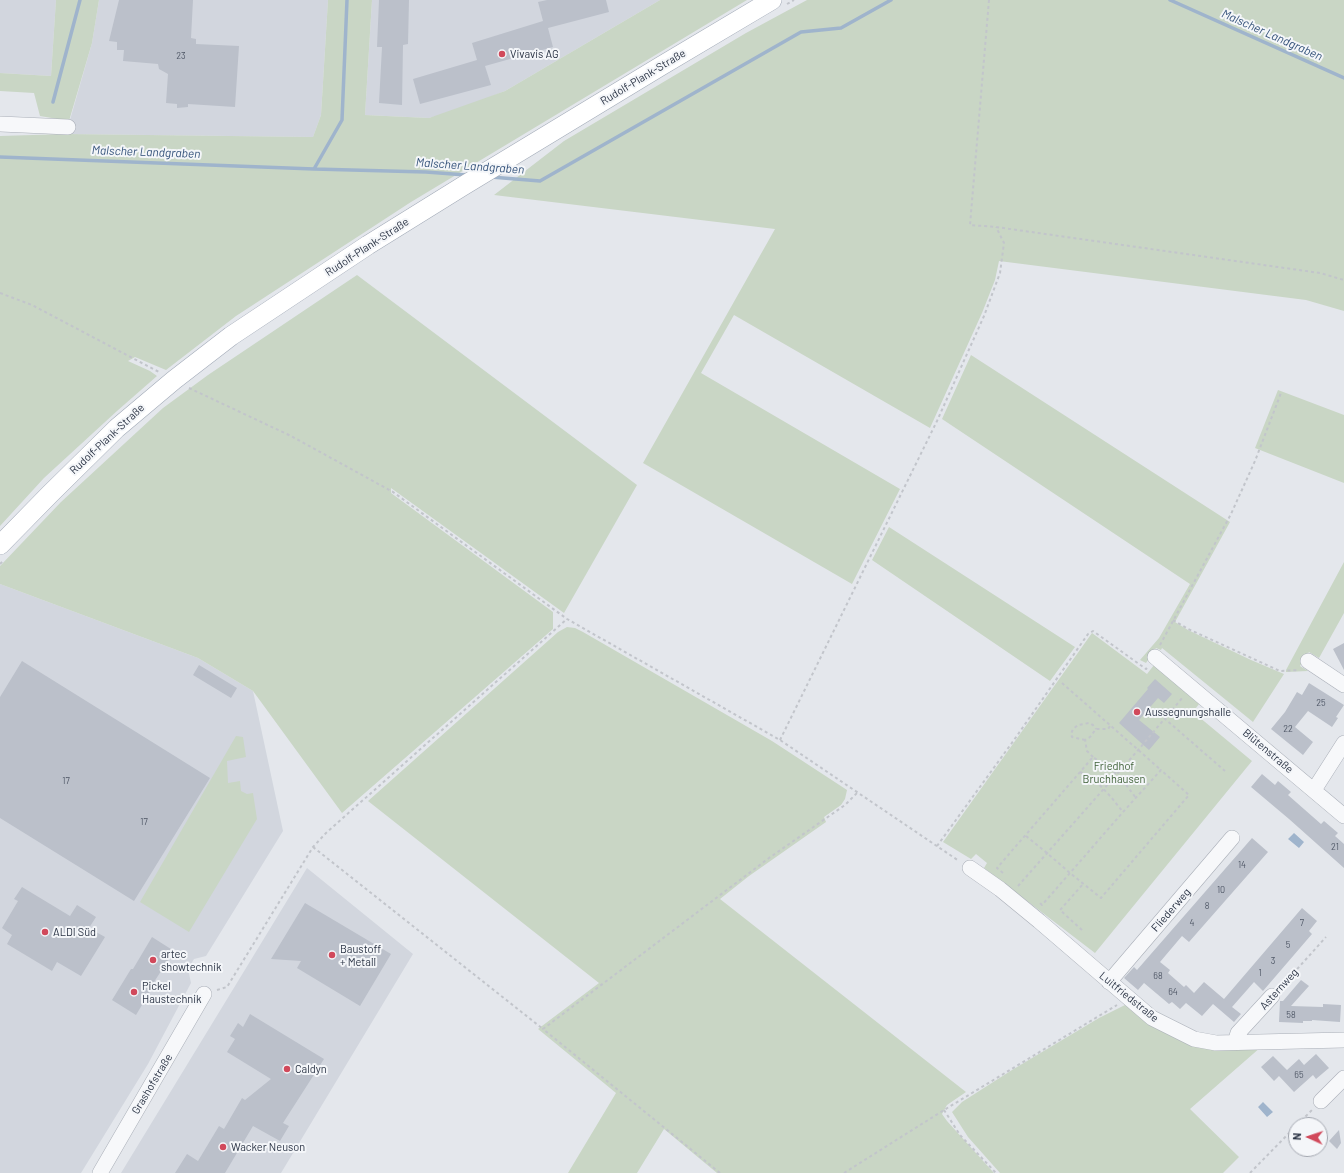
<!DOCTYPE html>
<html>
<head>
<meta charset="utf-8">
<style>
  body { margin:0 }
  #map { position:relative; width:1344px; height:1173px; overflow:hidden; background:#e4e7ec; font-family:Barlow,sans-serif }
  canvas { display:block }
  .north { position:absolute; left:1288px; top:1117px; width:40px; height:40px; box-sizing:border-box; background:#f4f6f9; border:1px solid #a4a8b1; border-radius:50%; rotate:273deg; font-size:11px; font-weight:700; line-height:16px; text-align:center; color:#2b3445 }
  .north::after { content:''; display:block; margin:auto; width:14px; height:18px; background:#d1495b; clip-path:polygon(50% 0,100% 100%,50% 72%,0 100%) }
</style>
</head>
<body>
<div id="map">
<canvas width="1344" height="1173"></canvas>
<div class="north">N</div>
</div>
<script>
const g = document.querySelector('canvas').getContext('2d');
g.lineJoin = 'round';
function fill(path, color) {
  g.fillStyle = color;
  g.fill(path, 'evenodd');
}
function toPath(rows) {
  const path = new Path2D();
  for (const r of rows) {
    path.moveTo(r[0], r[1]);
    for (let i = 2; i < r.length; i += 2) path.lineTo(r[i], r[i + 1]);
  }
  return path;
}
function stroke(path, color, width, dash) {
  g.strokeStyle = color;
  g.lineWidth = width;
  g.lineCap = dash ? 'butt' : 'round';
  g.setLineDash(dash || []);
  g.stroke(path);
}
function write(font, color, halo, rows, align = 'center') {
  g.font = font + ' Barlow,sans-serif';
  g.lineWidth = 4;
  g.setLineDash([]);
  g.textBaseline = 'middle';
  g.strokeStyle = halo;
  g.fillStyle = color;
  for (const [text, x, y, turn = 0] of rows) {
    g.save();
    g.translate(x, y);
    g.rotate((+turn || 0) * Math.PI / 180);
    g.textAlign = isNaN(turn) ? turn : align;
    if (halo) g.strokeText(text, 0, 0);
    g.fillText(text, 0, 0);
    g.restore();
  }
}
const built = toPath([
  [0,0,56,0,51,76,0,73],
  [99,0,328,0,321,115,313,137,66,134,92,43],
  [372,0,660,0,505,91,450,113,429,118,365,115],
  [0,584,198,658,253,691,283,831,206,956,194,959,188,969,191,983,148,1064,81,1173,0,1173],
  [307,868,413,954,281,1173,121,1173]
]);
const green = toPath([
  [56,0,99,0,92,43,69,121,40,116,34,93,0,91,0,73,51,76],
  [328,0,372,0,365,115,429,118,505,91,660,0,747,0,411,202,236,316,166,370,135,357,128,361,150,371,157,376,117,411,44,478,0,526,0,136,66,134,313,137,321,115],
  [807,0,1344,0,1344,311,1306,300,999,261,995,280,982,313,930,428,734,315,701,373,900,489,852,584,643,463,775,229,494,195,564,141,746,33],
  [357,275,637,485,564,613,391,488,391,493,553,612,553,629,342,813,253,691,198,658,0,584,0,566,61,502,163,408,208,375],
  [971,355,1230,522,1175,622,1188,630,1251,660,1284,674,1253,722,1162,648,1161,650,1156,648,1146,663,1140,660,1159,638,1190,584,942,419],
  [1278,390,1344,415,1344,483,1255,448],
  [889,527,1075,647,1050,681,872,560],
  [1344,562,1344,613,1319,658,1309,652,1300,666,1308,671,1286,672,1286,670],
  [567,627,575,628,583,632,772,741,847,790,845,799,841,805,824,817,826,822,749,876,720,899,966,1092,947,1105,942,1114,947,1121,994,1173,717,1173,664,1129,637,1173,568,1173,616,1093,538,1029,599,983,368,801,558,632],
  [1092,633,1147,674,1154,665,1199,704,1193,712,1252,761,1095,953,984,868,987,863,976,854,971,859,943,842],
  [236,736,243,737,246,757,227,761,228,783,240,781,241,791,247,794,253,793,257,819,189,932,140,902],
  [1125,1005,1162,1031,1261,1047,1190,1109,1239,1157,1223,1173,1000,1173,968,1137,952,1112,962,1102,1012,1070,1099,1018]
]);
const water = toPath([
  [1294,833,1304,842,1299,848,1288,839],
  [1263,1102,1273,1112,1267,1117,1258,1107]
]);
const stream = toPath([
  [1170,0,1344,78],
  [53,102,80,0],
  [0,157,314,169,426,172,466,175],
  [314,169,342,120,347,0],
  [491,177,540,181,801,32,841,28,891,0]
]);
const building = toPath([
  [119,0,193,0,191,38,196,39,196,44,239,46,235,107,188,104,188,107,177,108,177,104,166,103,168,74,159,69,158,64,123,61,124,50,117,50,117,42,109,41],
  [379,0,409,0,408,44,403,45,402,105,379,103,382,47,377,47],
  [547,0,606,0,609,12,548,28,553,47,485,66,491,85,420,104,413,79,477,60,472,43,543,21,538,2],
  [1344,643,1344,670,1333,649],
  [22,661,210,778,134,901,0,818,0,697],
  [199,665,237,688,231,698,193,675],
  [1155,679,1172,694,1164,703,1158,698,1139,720,1160,737,1149,750,1119,723,1148,689,1147,688],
  [1309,683,1344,705,1336,717,1338,718,1332,727,1308,711,1295,727,1313,742,1303,755,1271,729,1285,712,1297,692,1302,695],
  [1262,774,1275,785,1278,781,1291,792,1288,795,1321,824,1324,821,1338,833,1335,836,1344,844,1344,868,1289,819,1251,787],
  [1252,838,1268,852,1189,942,1182,936,1160,962,1170,970,1168,973,1184,987,1186,985,1194,993,1204,982,1224,999,1302,908,1317,921,1309,931,1312,934,1263,991,1254,982,1247,990,1232,1007,1241,1014,1234,1022,1213,1004,1202,1016,1186,1003,1180,1009,1172,1002,1169,1004,1144,983,1138,990,1124,978,1134,967,1137,970],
  [22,887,70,916,77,905,96,917,89,928,105,937,81,976,57,962,52,971,7,944,12,935,2,928,18,901,14,899],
  [305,903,391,954,360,1006,297,968,301,961,271,959],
  [152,937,174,951,154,982,155,983,136,1015,112,1000,131,969,133,969],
  [1301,980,1309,986,1291,1006,1323,1007,1323,1004,1341,1005,1340,1022,1312,1020,1312,1021,1303,1021,1303,1023,1279,1022,1280,1001,1283,1001],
  [250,1014,324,1059,283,1123,289,1126,280,1141,253,1126,225,1173,175,1173,187,1154,198,1161,219,1126,224,1129,242,1098,245,1100,271,1079,227,1052,235,1039,230,1036,238,1023,243,1027],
  [1316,1054,1329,1068,1316,1079,1313,1075,1294,1092,1279,1076,1274,1081,1261,1067,1273,1056,1287,1070,1299,1059,1304,1065],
  [1339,1130,1341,1143,1337,1149,1329,1141]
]);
const path = toPath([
  [989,0,970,225,996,227,1320,273,1344,280],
  [787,4,794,0],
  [0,293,32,305,159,372],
  [189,388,291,436,393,492,567,619,780,740,959,861],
  [0,564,4,560],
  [1173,620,1188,629,1280,671,1299,670],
  [1160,645,1231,514,1255,461,1281,393],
  [1062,683,1161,770],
  [1164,718,1225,771],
  [780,740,937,421,984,316,1000,273,1004,243,996,227],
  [1085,740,1072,737,1071,734,1073,729,1078,725,1089,723,1093,725,1096,729],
  [1093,757,1087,751,1085,740,1090,737,1096,729,1108,729,1110,726],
  [1080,772,1094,779,1111,797,1123,812],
  [1026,836,1047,853,1070,873,1101,898,1189,795,1161,770,1123,812,1070,873,1042,905,1040,903],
  [937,846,1014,740,1088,634,1093,631,1146,669,1147,668],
  [313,847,543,1029],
  [1003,873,997,868,1093,757,1111,769,1124,782,1136,798],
  [1018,886,1139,749,1183,697],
  [1082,930,1060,910,1083,884],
  [1281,987,1326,937],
  [217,990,227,987,313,847,326,833,567,619],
  [944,1110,960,1135,996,1173],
  [1297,1125,1312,1110],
  [720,1173,543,1029,769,858,845,805,857,793],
  [844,1173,944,1110,1117,1005],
  [1250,1173,1296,1126]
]);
const minor = toPath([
  [0,124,68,127],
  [1155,657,1344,816],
  [1308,661,1344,685],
  [1314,790,1344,743],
  [970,868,1000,889,1039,921,1152,1018,1194,1039,1216,1043,1344,1040],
  [1109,982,1232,838],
  [1235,1042,1238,1033,1272,996],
  [1321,1101,1344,1078],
  [100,1173,204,994]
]);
const major = toPath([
  [0,545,50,494,117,428,174,380,231,336,368,245,463,186,661,66,772,0]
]);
const markers = [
  [502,54,4,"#d1495b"],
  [1137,712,4,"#d1495b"],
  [45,932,4,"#d1495b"],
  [332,955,4,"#d1495b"],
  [153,960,4,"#d1495b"],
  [134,992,4,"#d1495b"],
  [287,1069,4,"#d1495b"],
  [223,1147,4,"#d1495b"]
];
const numberNames = [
  ["23",181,56],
  ["25",1321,703],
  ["22",1288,729],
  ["17",66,781],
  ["17",144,822],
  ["21",1335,847],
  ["14",1242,865],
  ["10",1221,890],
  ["8",1207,906],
  ["4",1192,923],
  ["7",1302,923],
  ["5",1288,945],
  ["3",1273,961],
  ["1",1260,973],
  ["68",1158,976],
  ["64",1173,992],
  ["58",1291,1015],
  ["65",1299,1075]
];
const poiNames = [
  ["Vivavis AG",510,54],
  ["Aussegnungshalle",1145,712],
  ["ALDI Süd",53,932],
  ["Baustoff",340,949],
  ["+ Metall",340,962],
  ["artec",161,954],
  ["showtechnik",161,967],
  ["Pickel",142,986],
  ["Haustechnik",142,999],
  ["Caldyn",295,1069],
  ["Wacker Neuson",231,1147]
];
const streetNames = [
  ["Rudolf-Plank-Straße",643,77,-31],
  ["Rudolf-Plank-Straße",367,247,-33],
  ["Rudolf-Plank-Straße",107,439,-43],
  ["Blütenstraße",1268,751,40],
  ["Fliederweg",1171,910,-49],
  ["Asternweg",1279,989,-48],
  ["Luitfriedstraße",1129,997,39],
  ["Grashofstraße",152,1084,-59]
];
const parkNames = [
  ["Friedhof",1114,766],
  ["Bruchhausen",1114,779]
];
const waterNames = [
  ["Malscher Landgraben",1272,35,24],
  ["Malscher Landgraben",146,152,2],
  ["Malscher Landgraben",470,166,4]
];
fill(built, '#d2d6de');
fill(green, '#c9d6c5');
fill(water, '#9fb4cc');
stroke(stream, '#9fb4cc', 3.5);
fill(building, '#bbc0ca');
stroke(minor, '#a9aeb7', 16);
stroke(major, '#a3abb8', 20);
stroke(path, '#c2c5cb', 2, [3, 3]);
stroke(minor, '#f7f8fa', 15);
stroke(major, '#fff', 19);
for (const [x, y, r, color] of markers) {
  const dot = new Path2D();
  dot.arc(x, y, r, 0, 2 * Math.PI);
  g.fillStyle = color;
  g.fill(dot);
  stroke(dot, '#f4f6f9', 1.5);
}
write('9px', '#4f5766', null, numberNames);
write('11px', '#2b3445', '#f4f6f9', poiNames, 'left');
write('11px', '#2b3445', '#f4f6f9', streetNames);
write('11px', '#3f6138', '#f4f6f9', parkNames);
write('italic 12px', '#34527a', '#f4f6f9', waterNames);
</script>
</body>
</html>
